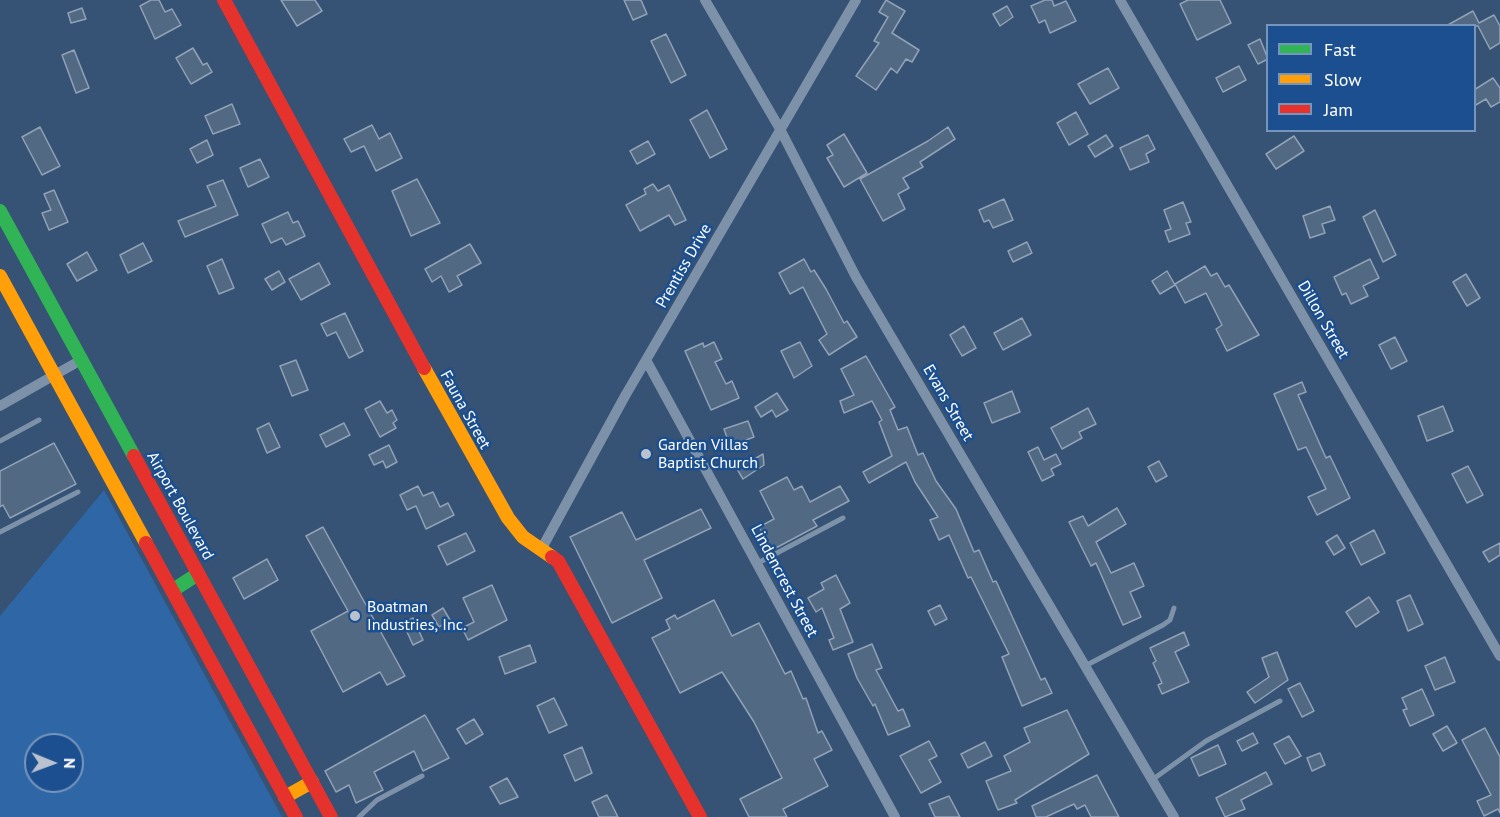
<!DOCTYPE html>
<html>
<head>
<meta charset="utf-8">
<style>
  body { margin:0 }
  #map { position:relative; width:1500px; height:817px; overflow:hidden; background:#365274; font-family:"PT Sans",sans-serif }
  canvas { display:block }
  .legend { position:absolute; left:1266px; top:24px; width:210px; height:108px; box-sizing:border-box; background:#1b4f8f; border:2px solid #7695bc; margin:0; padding:8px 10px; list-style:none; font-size:18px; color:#fff }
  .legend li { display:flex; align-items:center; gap:12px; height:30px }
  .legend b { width:30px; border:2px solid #7695bc }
  .north { position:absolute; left:24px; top:733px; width:60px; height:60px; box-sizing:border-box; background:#1b4f8f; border:2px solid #7695bc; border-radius:50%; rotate:91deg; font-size:16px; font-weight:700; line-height:24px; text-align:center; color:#fff }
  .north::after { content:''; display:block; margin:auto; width:21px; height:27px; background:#b9c2ce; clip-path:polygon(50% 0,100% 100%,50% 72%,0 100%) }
</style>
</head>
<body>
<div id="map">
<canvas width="1500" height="817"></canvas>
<ul class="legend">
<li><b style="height:8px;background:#30b455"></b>Fast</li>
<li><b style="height:8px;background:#ff9f0a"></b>Slow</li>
<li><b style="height:8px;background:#e5322d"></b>Jam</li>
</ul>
<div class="north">N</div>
</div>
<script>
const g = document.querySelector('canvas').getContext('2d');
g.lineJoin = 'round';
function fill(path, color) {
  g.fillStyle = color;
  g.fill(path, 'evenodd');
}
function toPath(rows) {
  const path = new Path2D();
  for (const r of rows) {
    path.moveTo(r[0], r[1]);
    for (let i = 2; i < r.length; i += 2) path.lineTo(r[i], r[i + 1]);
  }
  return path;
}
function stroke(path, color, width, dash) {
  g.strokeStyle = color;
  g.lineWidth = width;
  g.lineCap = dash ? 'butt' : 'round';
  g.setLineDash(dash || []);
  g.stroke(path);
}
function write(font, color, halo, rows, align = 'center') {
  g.font = font + ' "PT Sans",sans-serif';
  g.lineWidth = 5;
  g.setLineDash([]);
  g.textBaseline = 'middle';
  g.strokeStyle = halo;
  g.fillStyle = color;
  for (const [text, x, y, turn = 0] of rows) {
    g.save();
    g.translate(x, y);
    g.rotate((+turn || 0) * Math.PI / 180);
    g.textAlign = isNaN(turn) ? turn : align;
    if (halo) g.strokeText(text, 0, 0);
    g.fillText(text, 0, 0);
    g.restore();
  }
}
const green = toPath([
  [104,490,282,817,0,817,0,616],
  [36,745,72,745,72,781,36,781]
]);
const building = toPath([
  [151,0,159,0,165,12,172,9,181,25,155,39,140,6,151,0],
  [281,0,315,0,322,11,297,26,281,0],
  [624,0,641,0,647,14,633,20,624,0],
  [886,0,905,11,892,33,919,50,912,62,906,59,897,73,891,68,876,90,856,76,879,43,874,41,888,17,879,12,886,0],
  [1045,0,1052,0,1054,6,1066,1,1076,21,1050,33,1045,20,1039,23,1031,6,1045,0],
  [1188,0,1220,0,1231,23,1197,40,1180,4,1188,0],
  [1007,6,1013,17,1000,26,993,14,1007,6],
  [82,8,86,19,71,23,68,13,82,8],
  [1473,11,1479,23,1494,15,1500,26,1500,43,1490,49,1478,26,1446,26,1473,11],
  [666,34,686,75,671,83,651,41,666,34],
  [1260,39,1268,59,1258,64,1248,45,1260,39],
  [193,48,203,65,207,63,212,72,191,84,176,58,193,48],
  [74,50,89,88,76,93,62,55,74,50],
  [1239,66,1246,80,1223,92,1216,78,1239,66],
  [1108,68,1119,88,1090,104,1078,84,1108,68],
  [1493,78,1500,88,1500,102,1491,107,1486,99,1474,106,1474,90,1493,78],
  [232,104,240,124,213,134,205,116,232,104],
  [707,110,727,149,710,158,690,120,707,110],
  [1076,112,1088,134,1069,145,1057,123,1076,112],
  [372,125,379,139,390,133,402,158,376,171,364,146,351,152,344,139,372,125],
  [40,127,60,166,42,175,22,137,40,127],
  [948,127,955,139,920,162,923,167,903,178,909,188,898,194,905,209,883,221,860,179,928,141,948,127],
  [844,134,867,173,844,187,827,158,833,155,827,145,844,134],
  [1106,135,1113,146,1095,157,1088,146,1106,135],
  [1148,135,1155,149,1146,154,1149,162,1130,170,1120,148,1148,135],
  [1294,136,1304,151,1276,169,1266,154,1294,136],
  [207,140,213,155,197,163,190,149,207,140],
  [648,141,655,154,637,164,630,151,648,141],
  [260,159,269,177,248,187,240,168,260,159],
  [417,179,440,223,411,236,392,191,417,179],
  [223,180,238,215,185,237,178,221,216,206,207,186,223,180],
  [653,184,658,191,669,185,686,220,675,225,669,215,640,231,626,205,646,194,644,189,653,184],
  [54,190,68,222,49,230,42,213,51,210,44,194,54,190],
  [1004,199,1013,220,993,228,989,220,984,222,979,210,1004,199],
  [1183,202,1191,222,1186,223,1190,234,1169,242,1165,231,1171,229,1164,210,1183,202],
  [1330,206,1335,220,1322,224,1325,233,1310,238,1303,216,1330,206],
  [1375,210,1396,255,1383,262,1363,217,1375,210],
  [288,212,293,223,298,221,305,236,286,245,282,238,271,243,262,224,288,212],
  [1027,242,1032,253,1013,262,1008,251,1027,242],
  [143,243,152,261,128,273,120,255,143,243],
  [470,244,481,263,457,276,462,285,449,292,441,276,432,282,425,269,470,244],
  [87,252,97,270,77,281,67,264,87,252],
  [222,259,234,288,219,294,207,266,222,259],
  [804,259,811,272,814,270,826,289,844,323,847,321,857,337,829,355,819,340,827,334,803,287,790,294,779,273,804,259],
  [1370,259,1379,278,1363,286,1368,296,1351,304,1346,293,1342,295,1334,277,1370,259],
  [319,263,330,284,301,300,289,279,319,263],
  [1205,266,1211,276,1217,273,1225,287,1229,285,1259,335,1227,351,1216,329,1222,325,1206,293,1185,303,1175,284,1205,266],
  [279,271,285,282,272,290,265,279,279,271],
  [1167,271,1175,285,1160,294,1152,281,1167,271],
  [1466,274,1480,298,1467,306,1453,282,1466,274],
  [345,313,363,351,349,358,336,332,327,336,321,324,345,313],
  [1022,318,1031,335,1003,350,994,333,1022,318],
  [964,326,976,348,962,356,950,335,964,326],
  [1395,337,1407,361,1391,369,1379,345,1395,337],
  [714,342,722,359,715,362,726,384,732,381,739,398,711,410,685,351,703,343,704,347,714,342],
  [800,342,812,366,794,378,781,351,800,342],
  [866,356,895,407,890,410,898,430,907,427,918,455,923,453,936,481,956,509,974,552,979,550,993,582,996,581,1041,680,1045,678,1052,693,1022,706,1002,657,1009,654,971,577,968,578,949,535,939,540,930,520,938,517,915,482,906,462,869,483,863,472,892,456,879,422,882,420,872,401,844,413,840,401,854,395,841,369,866,356],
  [296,360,308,390,292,396,280,366,296,360],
  [1302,382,1306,392,1298,395,1326,458,1330,456,1350,498,1317,515,1308,497,1326,489,1306,447,1298,450,1274,394,1302,382],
  [1012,391,1020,412,992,423,984,403,1012,391],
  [777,393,788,410,776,417,772,410,761,417,755,407,777,393],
  [380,401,387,413,392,410,397,420,393,423,396,428,380,437,365,409,380,401],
  [1443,406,1453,431,1427,441,1418,416,1443,406],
  [1088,408,1096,424,1079,432,1082,438,1062,449,1051,428,1088,408],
  [748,421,754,437,730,446,724,429,748,421],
  [269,423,280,447,267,453,257,429,269,423],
  [344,423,350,435,326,447,320,435,344,423],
  [54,443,76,484,10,518,3,505,0,507,0,471,54,443],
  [389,445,397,462,386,468,383,461,374,465,369,455,389,445],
  [1038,447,1044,460,1056,454,1061,464,1051,469,1054,475,1042,481,1028,452,1038,447],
  [763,454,764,465,743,479,737,469,763,454],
  [1159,461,1167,476,1156,482,1148,467,1159,461],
  [1468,466,1483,495,1467,503,1452,474,1468,466],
  [787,477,794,490,802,486,810,502,840,486,849,501,813,520,817,526,772,550,759,527,774,519,760,491,787,477],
  [418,486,423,496,433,492,440,507,448,503,454,515,426,529,416,506,407,510,400,495,418,486],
  [1117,508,1126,524,1096,542,1111,573,1134,563,1144,586,1130,592,1141,617,1123,625,1096,563,1091,566,1069,522,1083,516,1088,526,1117,508],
  [701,509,711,528,644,560,662,598,612,623,570,537,622,512,636,540,701,509],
  [323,527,405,676,387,685,380,672,343,692,311,631,348,611,306,536,323,527],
  [1374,530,1385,553,1361,565,1350,543,1374,530],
  [466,533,475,551,447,565,438,546,466,533],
  [1337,535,1345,548,1334,555,1326,542,1337,535],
  [1500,543,1500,555,1489,562,1483,552,1500,543],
  [267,559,278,580,244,599,233,578,267,559],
  [836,575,850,603,840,609,853,642,833,650,829,640,834,638,822,608,816,612,808,598,824,589,821,583,836,575],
  [492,585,507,620,468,640,462,628,474,622,463,598,492,585],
  [1410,595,1423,624,1408,631,1397,601,1410,595],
  [1369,597,1379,612,1356,627,1346,612,1369,597],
  [714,600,732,636,759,623,785,674,791,671,803,699,806,698,818,733,822,731,832,750,814,759,828,786,783,809,787,817,749,817,740,799,782,778,754,722,722,672,680,693,652,638,670,629,666,620,675,615,677,619,714,600],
  [940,605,947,619,935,625,928,611,940,605],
  [443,608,450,620,439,627,432,615,443,608],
  [413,618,423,640,413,645,403,623,413,618],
  [1184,632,1189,645,1175,652,1189,682,1162,694,1158,685,1162,683,1153,663,1156,661,1150,648,1184,632],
  [872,644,882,668,876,670,898,711,903,709,910,726,888,735,875,704,873,706,857,678,848,654,872,644],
  [530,645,536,662,505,674,499,657,530,645],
  [1277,652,1288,680,1255,703,1247,692,1269,677,1262,658,1277,652],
  [1445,657,1455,682,1435,690,1425,666,1445,657],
  [1300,683,1314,711,1302,717,1288,689,1300,683],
  [1422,689,1434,715,1410,726,1403,710,1407,709,1402,698,1422,689],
  [554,698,567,725,549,733,537,706,554,698],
  [1067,710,1089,754,1015,800,1017,803,998,810,986,781,1011,771,1004,756,1030,742,1024,728,1067,710],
  [425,715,449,758,423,771,414,751,374,772,383,790,356,803,349,785,336,792,325,771,425,715],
  [474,719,483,734,466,744,457,729,474,719],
  [1447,726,1457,743,1443,751,1433,734,1447,726],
  [1485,728,1500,757,1500,813,1498,809,1484,816,1477,801,1491,795,1462,740,1485,728],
  [1253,733,1258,743,1242,751,1237,741,1253,733],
  [1289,736,1301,756,1285,764,1274,744,1289,736],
  [929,741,937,756,929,760,941,782,921,793,900,756,929,741],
  [985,742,992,756,968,768,961,754,985,742],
  [1218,745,1226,764,1199,776,1191,758,1218,745],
  [582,747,592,773,575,781,564,755,582,747],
  [1320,753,1325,765,1312,771,1307,758,1320,753],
  [1266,772,1272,784,1241,800,1245,809,1225,817,1216,798,1266,772],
  [1097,775,1119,817,1091,817,1085,805,1077,809,1074,804,1046,817,1036,817,1032,806,1097,775],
  [507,778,518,797,500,804,490,787,507,778],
  [607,795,618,817,599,817,592,802,607,795],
  [949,796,960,817,935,817,929,804,949,796]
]);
const lane = toPath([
  [0,441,39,420],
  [0,532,78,492],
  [758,563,843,518],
  [1085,666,1163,625,1170,620,1174,608],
  [1152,780,1206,741,1280,701],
  [359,817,377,800,422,776]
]);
const street = toPath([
  [705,0,780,129,856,277,1174,817],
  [1120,0,1500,656],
  [646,360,895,817],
  [0,406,81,360],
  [542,548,625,396,856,0]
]);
const fast = toPath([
  [0,211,134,456],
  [173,590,198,574]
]);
const slow = toPath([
  [0,276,146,543],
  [424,368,508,518,523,537,552,557],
  [285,797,312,782]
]);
const jam = toPath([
  [224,0,424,368],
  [134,456,331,817],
  [146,543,296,817],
  [552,557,558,561,700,817]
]);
const markers = [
  [646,454,6,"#b9c2ce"],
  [355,616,6,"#b9c2ce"]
];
const streetNames = [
  ["Prentiss Drive",684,266,-60],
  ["Dillon Street",1323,320,60],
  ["Evans Street",948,403,60],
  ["Fauna Street",465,410,61],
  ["Airport Boulevard",180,506,61],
  ["Lindencrest Street",784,581,62]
];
const poiNames = [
  ["Garden Villas",658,445],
  ["Baptist Church",658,463],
  ["Boatman",367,607],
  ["Industries, Inc.",367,625]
];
fill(green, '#2f66a5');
fill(building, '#526984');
stroke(building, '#92a2b6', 1.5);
stroke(lane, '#7d92a8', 5);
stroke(street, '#7d92a8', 10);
stroke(fast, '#30b455', 14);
stroke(slow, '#ff9f0a', 14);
stroke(jam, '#e5322d', 14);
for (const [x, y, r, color] of markers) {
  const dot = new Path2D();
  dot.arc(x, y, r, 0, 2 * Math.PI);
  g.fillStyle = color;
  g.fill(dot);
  stroke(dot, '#1b4f8f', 2);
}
write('16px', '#fff', '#1b4f8f', streetNames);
write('16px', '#fff', '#1b4f8f', poiNames, 'left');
</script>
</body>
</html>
